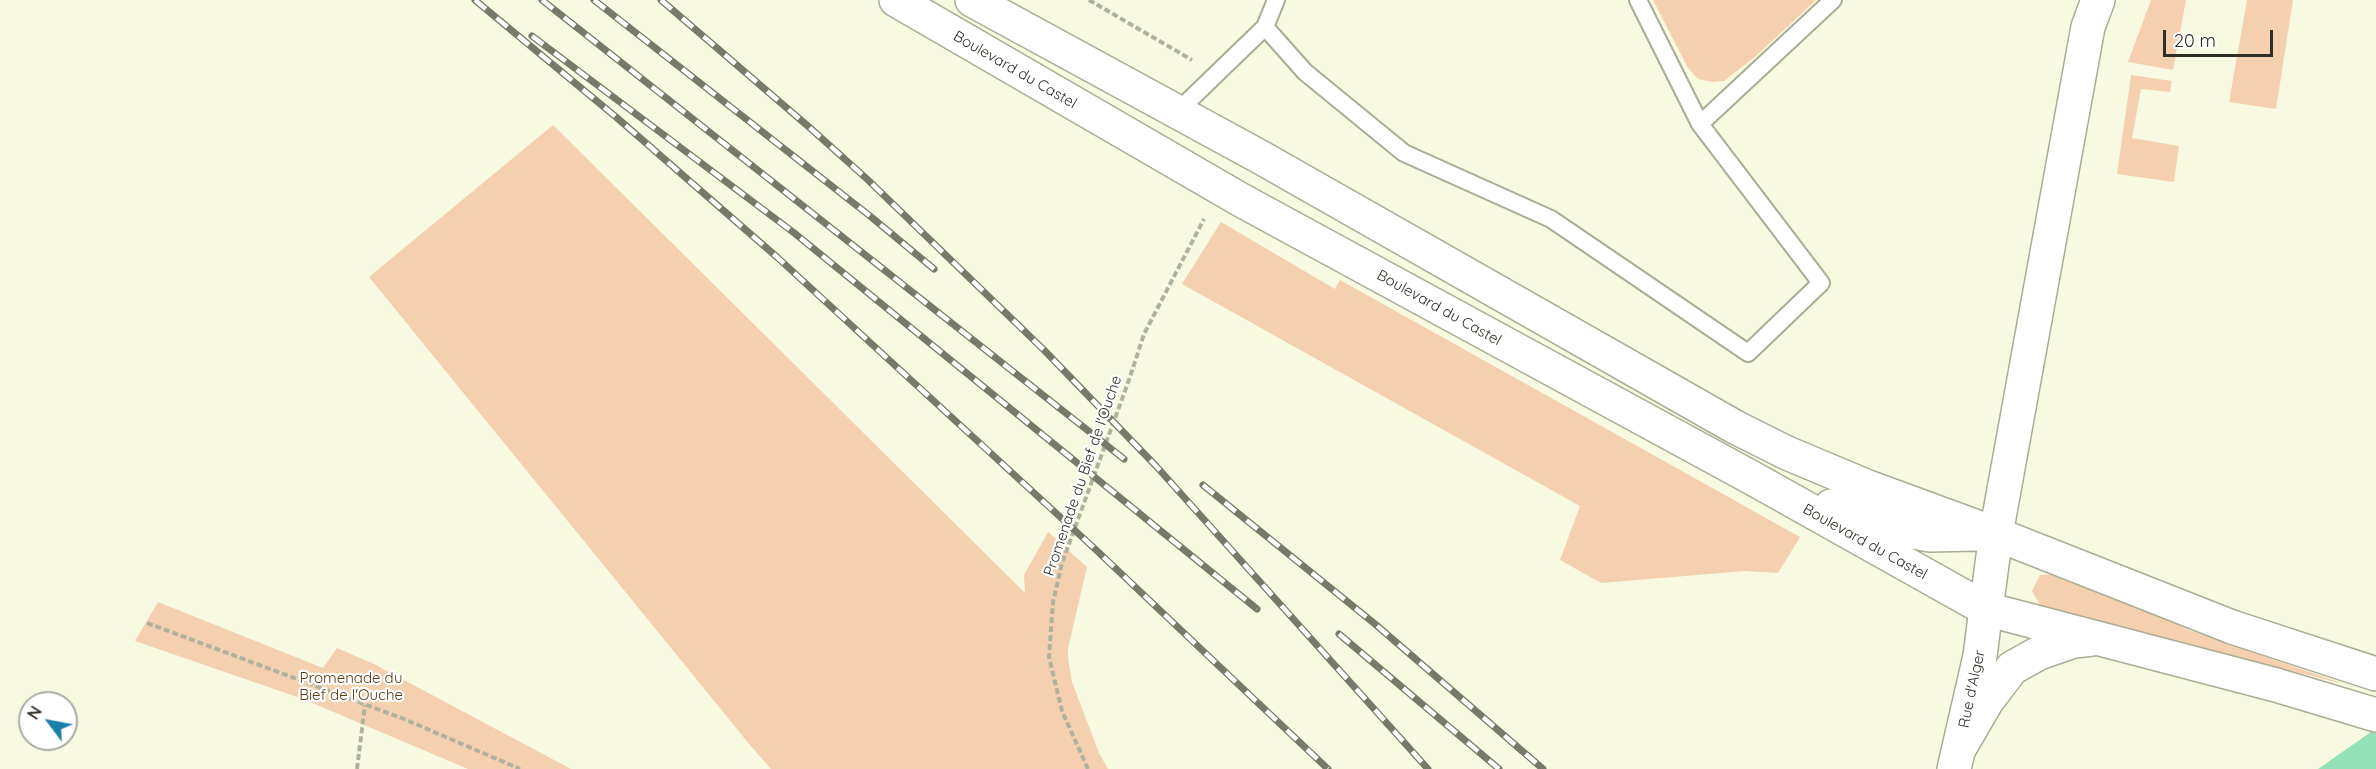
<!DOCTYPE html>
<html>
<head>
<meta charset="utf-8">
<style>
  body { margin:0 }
  #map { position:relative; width:2376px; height:769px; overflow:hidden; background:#f7fae1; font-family:Quicksand,sans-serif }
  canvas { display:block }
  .north { position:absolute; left:18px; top:691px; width:60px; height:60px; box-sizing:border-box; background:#fff; border:2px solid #abaca8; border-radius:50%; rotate:302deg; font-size:16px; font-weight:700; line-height:24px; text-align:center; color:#2e3026 }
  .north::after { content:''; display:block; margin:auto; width:21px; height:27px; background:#1d80ab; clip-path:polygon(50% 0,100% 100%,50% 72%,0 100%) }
  .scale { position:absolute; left:2163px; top:30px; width:110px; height:27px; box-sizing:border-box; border:3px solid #2e3026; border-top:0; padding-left:8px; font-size:18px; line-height:21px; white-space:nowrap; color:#2e3026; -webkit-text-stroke:4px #fff; paint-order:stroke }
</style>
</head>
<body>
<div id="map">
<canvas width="2376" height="769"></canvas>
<div class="north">N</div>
<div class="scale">20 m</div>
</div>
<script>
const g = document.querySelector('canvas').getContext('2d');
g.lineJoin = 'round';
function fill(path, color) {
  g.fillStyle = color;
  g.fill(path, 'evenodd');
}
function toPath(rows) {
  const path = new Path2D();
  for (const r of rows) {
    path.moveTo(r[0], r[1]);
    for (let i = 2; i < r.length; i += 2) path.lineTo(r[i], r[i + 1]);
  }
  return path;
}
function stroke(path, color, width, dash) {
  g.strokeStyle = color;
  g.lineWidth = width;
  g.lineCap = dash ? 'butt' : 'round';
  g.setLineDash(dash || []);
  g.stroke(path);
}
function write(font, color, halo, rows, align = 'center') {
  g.font = font + ' Quicksand,sans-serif';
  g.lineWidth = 4.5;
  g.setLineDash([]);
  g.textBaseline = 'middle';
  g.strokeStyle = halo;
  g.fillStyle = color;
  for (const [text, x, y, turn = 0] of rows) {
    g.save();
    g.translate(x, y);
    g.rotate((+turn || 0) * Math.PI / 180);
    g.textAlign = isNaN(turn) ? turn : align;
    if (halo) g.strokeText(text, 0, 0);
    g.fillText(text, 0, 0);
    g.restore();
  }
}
const green = toPath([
  [1653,0,1816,0,1756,56,1724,81,1713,82,1698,79,1688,68],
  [2151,0,2186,0,2173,70,2128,62],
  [2247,0,2293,0,2276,109,2229,102],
  [2131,75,2172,81,2170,92,2141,89,2132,138,2179,146,2174,182,2117,174],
  [553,125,1025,593,1024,575,1048,532,1087,567,1068,648,1068,658,1072,682,1099,753,1108,769,771,769,750,745,369,277],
  [1221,222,1335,289,1340,280,1800,537,1778,573,1745,571,1601,583,1560,560,1580,506,1182,284],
  [2064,574,2189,630,2344,684,2083,620,2041,607,2032,591,2040,575],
  [158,602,323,668,337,648,374,664,571,769,468,769,303,699,135,641]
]);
const water = toPath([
  [2376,728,2376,769,2318,769,2368,734]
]);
const path = toPath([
  [1089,0,1192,60],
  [147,623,404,719,520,769],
  [357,769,365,705],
  [1088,769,1062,711,1049,657,1053,602,1062,563,1129,380,1144,334,1204,219]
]);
const lane = toPath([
  [1638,0,1700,124,1833,0],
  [1265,27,1305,72,1404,153,1551,219,1748,353,1821,283,1700,124],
  [1177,112,1265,27,1276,0]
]);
const street = toPath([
  [1996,534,2088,27,2098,0],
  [1954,769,1980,656,1986,609]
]);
const secondary = toPath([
  [896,0,1241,200,1754,479,1986,609,2276,685,2376,715],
  [972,0,1262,158,1735,427,1787,453,1868,487,1996,534,2232,627,2376,674],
  [1831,506,1893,528,1930,535,1976,534],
  [1986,609,1996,534],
  [1959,749,1987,701,2012,668,2039,653,2074,641,2092,639]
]);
const rail = toPath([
  [475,0,616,117,778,258,1094,548,1328,769],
  [542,0,1124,459],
  [594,0,870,216,934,269],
  [661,0,809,127,867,179,1044,350,1156,466,1428,769],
  [532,36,793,232,1257,609],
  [1203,485,1375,624,1543,769],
  [1339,634,1499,769]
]);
const streetNames = [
  ["Boulevard du Castel",1015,70,30],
  ["Boulevard du Castel",1439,308,29],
  ["Promenade du Bief de l'Ouche",1083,476,-71],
  ["Boulevard du Castel",1865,542,29],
  ["Rue d'Alger",1972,689,-78]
];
const parkNames = [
  ["Promenade du",351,678],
  ["Bief de l'Ouche",351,695]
];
fill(green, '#f4d0ae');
fill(water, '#94e1ba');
stroke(lane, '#a9ad95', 20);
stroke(street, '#a9ad95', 36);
stroke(secondary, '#a9ad95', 36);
stroke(path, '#b0b29f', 4, [6, 3]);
stroke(lane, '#fff', 16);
stroke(street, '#fff', 33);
stroke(secondary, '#fff', 33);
stroke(rail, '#77796a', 7);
stroke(rail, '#fff', 4.5, [14]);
write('15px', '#2e3026', '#fff', streetNames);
write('15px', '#5a360b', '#fff', parkNames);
</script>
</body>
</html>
